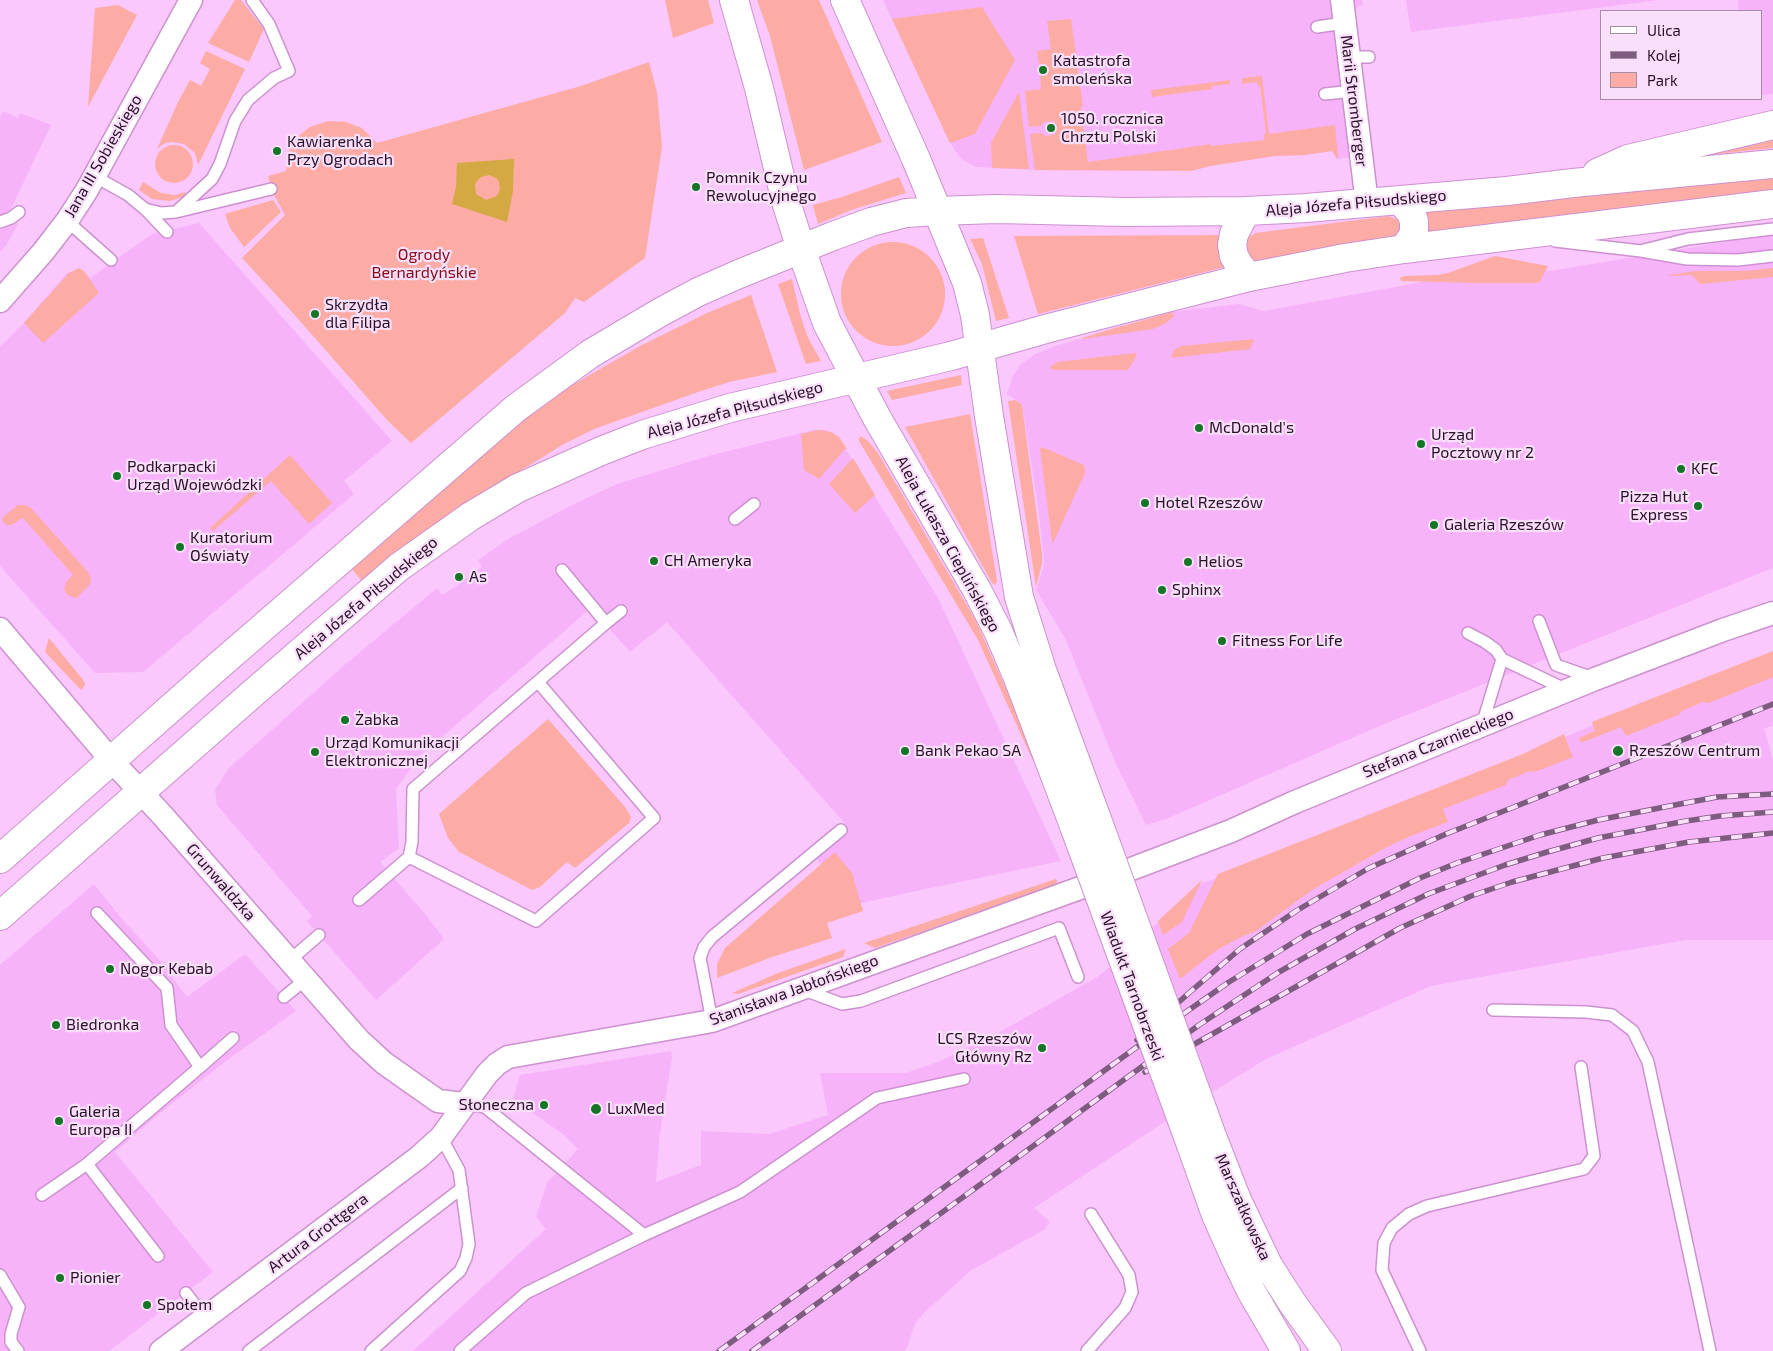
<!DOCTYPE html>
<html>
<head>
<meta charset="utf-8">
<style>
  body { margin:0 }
  #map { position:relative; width:1773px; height:1351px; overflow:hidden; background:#fac8fc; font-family:"Exo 2",sans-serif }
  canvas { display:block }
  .legend { position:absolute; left:1600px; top:10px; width:162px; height:90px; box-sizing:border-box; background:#f9dff9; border:1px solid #a58da6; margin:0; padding:6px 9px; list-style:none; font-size:15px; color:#281129 }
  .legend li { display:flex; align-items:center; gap:10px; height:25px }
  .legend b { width:25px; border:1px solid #a58da6 }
</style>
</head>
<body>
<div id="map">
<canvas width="1773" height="1351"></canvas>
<ul class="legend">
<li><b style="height:6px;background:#fff"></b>Ulica</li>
<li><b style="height:6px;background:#7e5c7f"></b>Kolej</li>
<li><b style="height:14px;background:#fcaca5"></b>Park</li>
</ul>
</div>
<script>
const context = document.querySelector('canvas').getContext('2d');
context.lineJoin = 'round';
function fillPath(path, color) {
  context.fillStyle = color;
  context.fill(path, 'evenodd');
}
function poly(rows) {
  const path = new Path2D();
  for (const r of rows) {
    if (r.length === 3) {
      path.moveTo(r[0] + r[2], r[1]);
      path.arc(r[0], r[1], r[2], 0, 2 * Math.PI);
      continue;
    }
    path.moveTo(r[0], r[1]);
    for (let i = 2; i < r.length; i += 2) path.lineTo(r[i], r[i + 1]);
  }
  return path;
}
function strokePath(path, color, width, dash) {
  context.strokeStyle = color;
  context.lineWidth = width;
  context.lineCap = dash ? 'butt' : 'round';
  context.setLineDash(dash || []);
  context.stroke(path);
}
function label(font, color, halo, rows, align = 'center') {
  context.font = font + ' "Exo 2",sans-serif';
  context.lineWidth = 4.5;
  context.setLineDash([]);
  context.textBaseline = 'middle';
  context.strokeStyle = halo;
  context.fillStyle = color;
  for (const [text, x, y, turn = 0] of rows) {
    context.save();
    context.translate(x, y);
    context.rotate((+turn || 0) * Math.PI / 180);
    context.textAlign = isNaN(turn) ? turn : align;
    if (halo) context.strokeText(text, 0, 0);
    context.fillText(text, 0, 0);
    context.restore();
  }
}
fillPath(poly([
  [883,0,1362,0,1363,5,1359,6,1354,12,1370,154,1337,159,1332,151,1305,155,1274,156,1210,166,1191,171,1035,170,976,167,961,159,950,143],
  [1406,0,1659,0,1411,32],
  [1738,0,1773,0,1773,94,1762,95,1762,11,1739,11],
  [3,111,18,118,20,113,51,125,8,215,18,224,7,244,0,252,0,117],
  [199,223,392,441,344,481,354,494,143,672,95,673,0,566,0,347,21,326,67,273,80,269,90,278,152,234],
  [1773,234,1773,568,1382,725,1166,819,1146,825,1116,764,1065,638,1036,590,1044,566,1044,557,1036,492,1022,405,1007,394,1013,376,1020,365,1035,354,1055,346,1172,312,1239,304,1264,311,1422,282,1556,270],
  [814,430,827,430,841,442,938,598,1061,861,916,891,852,905,814,855,847,826,667,622,630,652,591,608,420,756,396,789,399,848,380,862,426,915,444,939,376,1000,307,921,312,916,217,805,215,790,228,769,348,662,437,588,442,595,456,586,482,567,478,560,510,538,574,504,617,484,708,456],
  [1773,654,1773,725,1764,729,1773,759,1773,940,1685,940,1431,986,1266,1059,1178,1113,1034,1208,1050,1222,1044,1230,970,1271,924,1313,915,1324,907,1348,904,1351,413,1351,546,1229,536,1217,547,1183,578,1149,564,1135,513,1099,520,1075,671,1051,672,1058,660,1133,656,1182,701,1165,701,1131,769,1134,828,1115,820,1073,906,1073,940,1061,998,1033,1099,976,1200,884,1302,849,1393,812,1591,726],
  [94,884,122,919,158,958,187,997,245,954,296,1011,230,1058,165,1109,115,1152,213,1272,109,1351,0,1351,0,965]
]), '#f7b3fa');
fillPath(poly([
  [235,0,241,0,264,29,249,62,208,43],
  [665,0,708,0,714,23,673,38],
  [757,0,819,0,882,142,804,170,770,36],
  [118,5,137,15,88,107,95,8],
  [982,7,1015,60,975,134,950,143,892,19],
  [1071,19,1083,106,1081,107,1088,162,1211,144,1211,146,1264,140,1264,134,1266,133,1260,85,1258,86,1257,82,1242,84,1242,78,1262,76,1269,134,1335,125,1338,157,1337,159,1332,151,1305,155,1274,156,1210,166,1191,171,1035,170,1030,134,1041,133,1046,136,1056,134,1054,121,1043,122,1041,126,1029,127,1025,91,1041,89,1040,76,1048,75,1046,64,1039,64,1037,51,1051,49,1047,21],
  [206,51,245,69,198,165,195,153,184,144,172,142,165,143,157,149,178,102,190,80,201,86,210,69,200,63],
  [649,62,657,92,662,147,645,258,584,302,575,298,565,313,411,443,387,420,292,312,242,258,285,215,273,193,268,176,286,171,288,155,291,146,296,138,310,127,328,121,346,122,362,128,377,143,581,86],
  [1230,80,1230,84,1212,86,1212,89,1152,97,1151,90],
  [1019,92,1029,169,992,168,991,143],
  [1773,137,1773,148,1697,156],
  [174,164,19],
  [899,177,906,193,854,209,818,224,813,205,842,197],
  [1773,178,1773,192,1421,235,1418,212],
  [143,182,161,193,175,195,185,192,186,196,170,201,152,199,139,190],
  [273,200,281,212,244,247,230,228,225,214],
  [1389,216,1398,220,1401,226,1400,231,1395,237,1258,261,1251,259,1245,248,1249,237,1255,233],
  [1225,235,1229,266,1038,314,1014,236],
  [983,238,1009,318,996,321,982,264,970,239],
  [893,294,52],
  [1495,256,1548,266,1539,283,1472,283,1401,281,1400,278,1404,276,1438,275,1448,273],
  [79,268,84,271,99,293,43,343,24,323,69,273],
  [1773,268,1773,277,1700,284,1692,275,1669,276,1669,275,1696,271,1743,271],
  [792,279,800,314,808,338,821,361,806,364,778,284],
  [751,295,777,372,729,382,701,391,594,429,564,444,486,492,401,550,362,581,351,568,523,421,569,387,640,346,707,313],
  [1172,312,1174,316,1166,323,1153,329,1082,339,1082,338,1108,330],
  [1254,339,1250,349,1171,358,1173,351,1181,346],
  [1135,353,1137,355,1128,370,1055,370,1051,369,1050,367,1057,362],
  [961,375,962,385,892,400,887,391],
  [1015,400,1022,405,1042,554,1042,564,1036,587,1008,401],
  [970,414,997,581,995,585,992,583,905,427],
  [818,430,831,432,839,437,847,449,845,449,819,479,804,470,801,434],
  [861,436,868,441,878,453,976,621,1022,725,1035,761,1033,761,978,640,859,441,859,438],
  [1042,447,1084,465,1085,468,1085,473,1053,543,1052,542,1040,449],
  [290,455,332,503,309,524,271,481,213,531,210,528],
  [853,458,875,495,855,513,829,484],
  [18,505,25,505,31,508,88,572,91,579,90,584,77,598,69,596,64,590,66,582,73,575,23,518,11,525,6,525,3,522,2,518],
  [49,638,84,681,85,685,81,690,45,652],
  [1773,651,1773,677,1709,703,1703,702,1682,711,1678,715,1626,736,1621,727,1581,743,1579,738,1595,731,1592,722],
  [548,719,625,807,631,817,629,823,575,868,567,862,540,887,532,890,459,852,448,838,439,814],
  [1564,734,1573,757,1535,772,1530,771,1508,780,1506,785,1443,809,1448,822,1413,835,1387,847,1312,890,1256,931,1241,937,1217,950,1180,979,1168,949,1189,933,1218,874,1523,754],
  [835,852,852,873,863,911,827,923,832,938,772,957,717,978,717,964,725,948],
  [1056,879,1058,884,875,948,864,943],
  [1202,880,1182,922,1163,935,1158,921],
  [846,949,843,957,738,994,732,993,778,973]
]), '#fcaca5');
fillPath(poly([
  [514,159,513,191,507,222,452,204,456,187,457,163],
  [489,175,496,178,499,181,500,189,497,196,486,200,476,194,475,186,476,182,481,177]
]), '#d4a944');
const lane = poly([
  [1317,27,1344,23],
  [1359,57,1369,57],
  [1325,94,1353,91],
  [94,176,128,195,145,209,167,232],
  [145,209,161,213,176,212,271,189],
  [176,212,212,179,220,164,235,121,248,100,274,78,289,71,269,24,252,0],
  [67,221,111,260],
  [0,222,11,218,19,212],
  [1555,241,1641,251,1687,259,1738,260,1773,256],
  [1644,250,1688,239,1773,229],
  [735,519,754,504],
  [1539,621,1556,665,1593,678],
  [606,623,621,611],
  [1468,633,1485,642,1496,650,1502,659,1567,690],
  [1482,725,1502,659],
  [409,857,536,921,654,818,538,682],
  [359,900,409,857,412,842,413,789,606,623,562,570],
  [97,913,167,988,171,1025,200,1067,87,1164,158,1256],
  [290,960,319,935],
  [804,990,842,1004,861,1001,1059,928,1078,977],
  [284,997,306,979],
  [1493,1010,1586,1012,1612,1015,1633,1031,1648,1062,1710,1351],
  [712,1021,700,958,704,947,712,937,841,830],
  [200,1067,233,1038],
  [464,1104,485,1107,644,1235],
  [42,1195,87,1164],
  [0,1275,19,1307,11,1334,11,1342,18,1351],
  [186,1293,205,1318],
  [249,1351,462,1188],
  [371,1351,460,1271,466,1258,469,1244,459,1170,441,1137],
  [460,1351,526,1293,644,1235,740,1192,877,1098,964,1079],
  [1087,1351,1125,1308,1132,1292,1129,1275,1091,1214],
  [1420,1351,1382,1270,1384,1243,1392,1228,1409,1214,1427,1206,1584,1169,1594,1156,1581,1067]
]);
const street = poly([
  [1342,0,1367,203],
  [0,301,43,252,67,221,87,190,191,0],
  [0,629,111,760,163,816,359,1040,384,1063,438,1101,464,1104],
  [161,1351,419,1157,441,1137,487,1074,497,1064,508,1057,712,1021,1105,879,1231,831,1295,802,1595,679,1723,630,1773,613]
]);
const secondary = poly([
  [734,0,759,88,786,202,801,249,827,323,877,418,977,590,998,631,1018,678,1074,826],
  [845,0,916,159,967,283,975,315,989,416,1019,597,1042,670,1097,819],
  [1597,173,1628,159,1773,125],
  [1400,200,1411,213,1414,221,1414,234,1404,249],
  [1246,211,1234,234,1232,245,1234,256,1239,265,1249,277],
  [0,859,216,668,516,408,590,354,659,313,698,292,739,274,833,236,871,222,906,213,937,211,997,209,1126,212,1246,211,1306,208,1507,191,1573,183,1773,164],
  [0,916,252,694,399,567,471,516,518,488,601,451,642,435,730,408,951,356,1049,328,1249,277,1345,258,1404,249,1773,204],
  [1212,1136,1237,1200,1268,1265,1293,1304,1327,1351],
  [1191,1145,1216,1215,1237,1262,1251,1291,1286,1351]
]);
strokePath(lane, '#cc91cf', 14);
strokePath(street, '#cc91cf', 25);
strokePath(secondary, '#cc91cf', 30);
strokePath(lane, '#fff', 11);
strokePath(street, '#fff', 22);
strokePath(secondary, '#fff', 28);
const rail = poly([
  [1137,1040,1190,992,1240,949,1296,911,1369,868,1446,834,1773,704],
  [1145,1072,1400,928,1471,896,1512,882,1603,858,1689,842,1773,833],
  [719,1351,1156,1033,1229,982,1307,934,1420,878,1457,863,1540,835,1598,820,1680,804,1717,797,1773,794],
  [752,1351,1199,1025,1279,972,1355,929,1428,894,1505,865,1547,852,1598,838,1686,821,1720,816,1773,812]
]);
strokePath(rail, '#7e5c7f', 5.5);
strokePath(rail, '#f9dff9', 4, [11]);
const secondaryBridge = poly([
  [1097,819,1212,1136],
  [1074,826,1191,1145]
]);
strokePath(secondaryBridge, '#cc91cf', 30, []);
strokePath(secondaryBridge, '#fff', 28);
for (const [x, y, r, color] of [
  [1043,70,5,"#157526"],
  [1051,128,5,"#157526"],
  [277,151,5,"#157526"],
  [696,187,5,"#157526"],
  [315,314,5,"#157526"],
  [1199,428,5,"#157526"],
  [1421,444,5,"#157526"],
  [1681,469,5,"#157526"],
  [117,476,5,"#157526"],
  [1145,503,5,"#157526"],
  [1698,506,5,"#157526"],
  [1434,525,5,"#157526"],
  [180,547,5,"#157526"],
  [654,561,5,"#157526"],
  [1188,562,5,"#157526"],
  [459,577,5,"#157526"],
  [1162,590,5,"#157526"],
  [1222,641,5,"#157526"],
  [345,720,5,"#157526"],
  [905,751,5,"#157526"],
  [1618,751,6,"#157526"],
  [315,752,5,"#157526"],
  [110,969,5,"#157526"],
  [56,1025,5,"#157526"],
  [1042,1048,5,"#157526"],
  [544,1105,5,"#157526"],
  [596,1109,6,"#157526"],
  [59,1121,5,"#157526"],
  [60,1278,5,"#157526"],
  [147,1305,5,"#157526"]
]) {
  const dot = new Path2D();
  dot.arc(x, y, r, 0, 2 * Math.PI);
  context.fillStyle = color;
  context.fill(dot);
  strokePath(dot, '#f9dff9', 2);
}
label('16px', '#281129', '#f9dff9', [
  ["Katastrofa",1053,61],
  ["smoleńska",1053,79],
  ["1050. rocznica",1061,119],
  ["Chrztu Polski",1061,137],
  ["Kawiarenka",287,142],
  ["Przy Ogrodach",287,160],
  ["Pomnik Czynu",706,178],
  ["Rewolucyjnego",706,196],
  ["Skrzydła",325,305],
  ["dla Filipa",325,323],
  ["McDonald's",1209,428],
  ["Urząd",1431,435],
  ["Pocztowy nr 2",1431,453],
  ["Podkarpacki",127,467],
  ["Urząd Wojewódzki",127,485],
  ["KFC",1691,469],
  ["Pizza Hut",1688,497,"right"],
  ["Express",1688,515,"right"],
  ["Hotel Rzeszów",1155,503],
  ["Galeria Rzeszów",1444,525],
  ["Kuratorium",190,538],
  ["Oświaty",190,556],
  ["CH Ameryka",664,561],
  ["Helios",1198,562],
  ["As",469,577],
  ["Sphinx",1172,590],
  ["Fitness For Life",1232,641],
  ["Żabka",355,720],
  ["Urząd Komunikacji",325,743],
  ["Elektronicznej",325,761],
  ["Bank Pekao SA",915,751],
  ["Rzeszów Centrum",1629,751],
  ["Nogor Kebab",120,969],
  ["Biedronka",66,1025],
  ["LCS Rzeszów",1032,1039,"right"],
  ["Główny Rz",1032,1057,"right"],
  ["Słoneczna",534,1105,"right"],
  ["LuxMed",607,1109],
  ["Galeria",69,1112],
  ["Europa II",69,1130],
  ["Pionier",70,1278],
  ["Społem",157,1305]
], 'left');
label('16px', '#281129', '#f9dff9', [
  ["Marii Stromberger",1354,101,83],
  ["Jana III Sobieskiego",103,156,-60],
  ["Aleja Józefa Piłsudskiego",1356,203,-5],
  ["Aleja Józefa Piłsudskiego",735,410,-15],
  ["Aleja Łukasza Cieplińskiego",948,544,61],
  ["Aleja Józefa Piłsudskiego",366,598,-40],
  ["Stefana Czarnieckiego",1438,743,-22],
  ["Grunwaldzka",221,882,49],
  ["Wiadukt Tarnobrzeski",1132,986,70],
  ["Stanisława Jabłońskiego",794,990,-20],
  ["Marszałkowska",1243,1207,66],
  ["Artura Grottgera",318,1233,-37]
]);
label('16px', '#830b15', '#f9dff9', [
  ["Ogrody",424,255],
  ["Bernardyńskie",424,273]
]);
</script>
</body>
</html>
